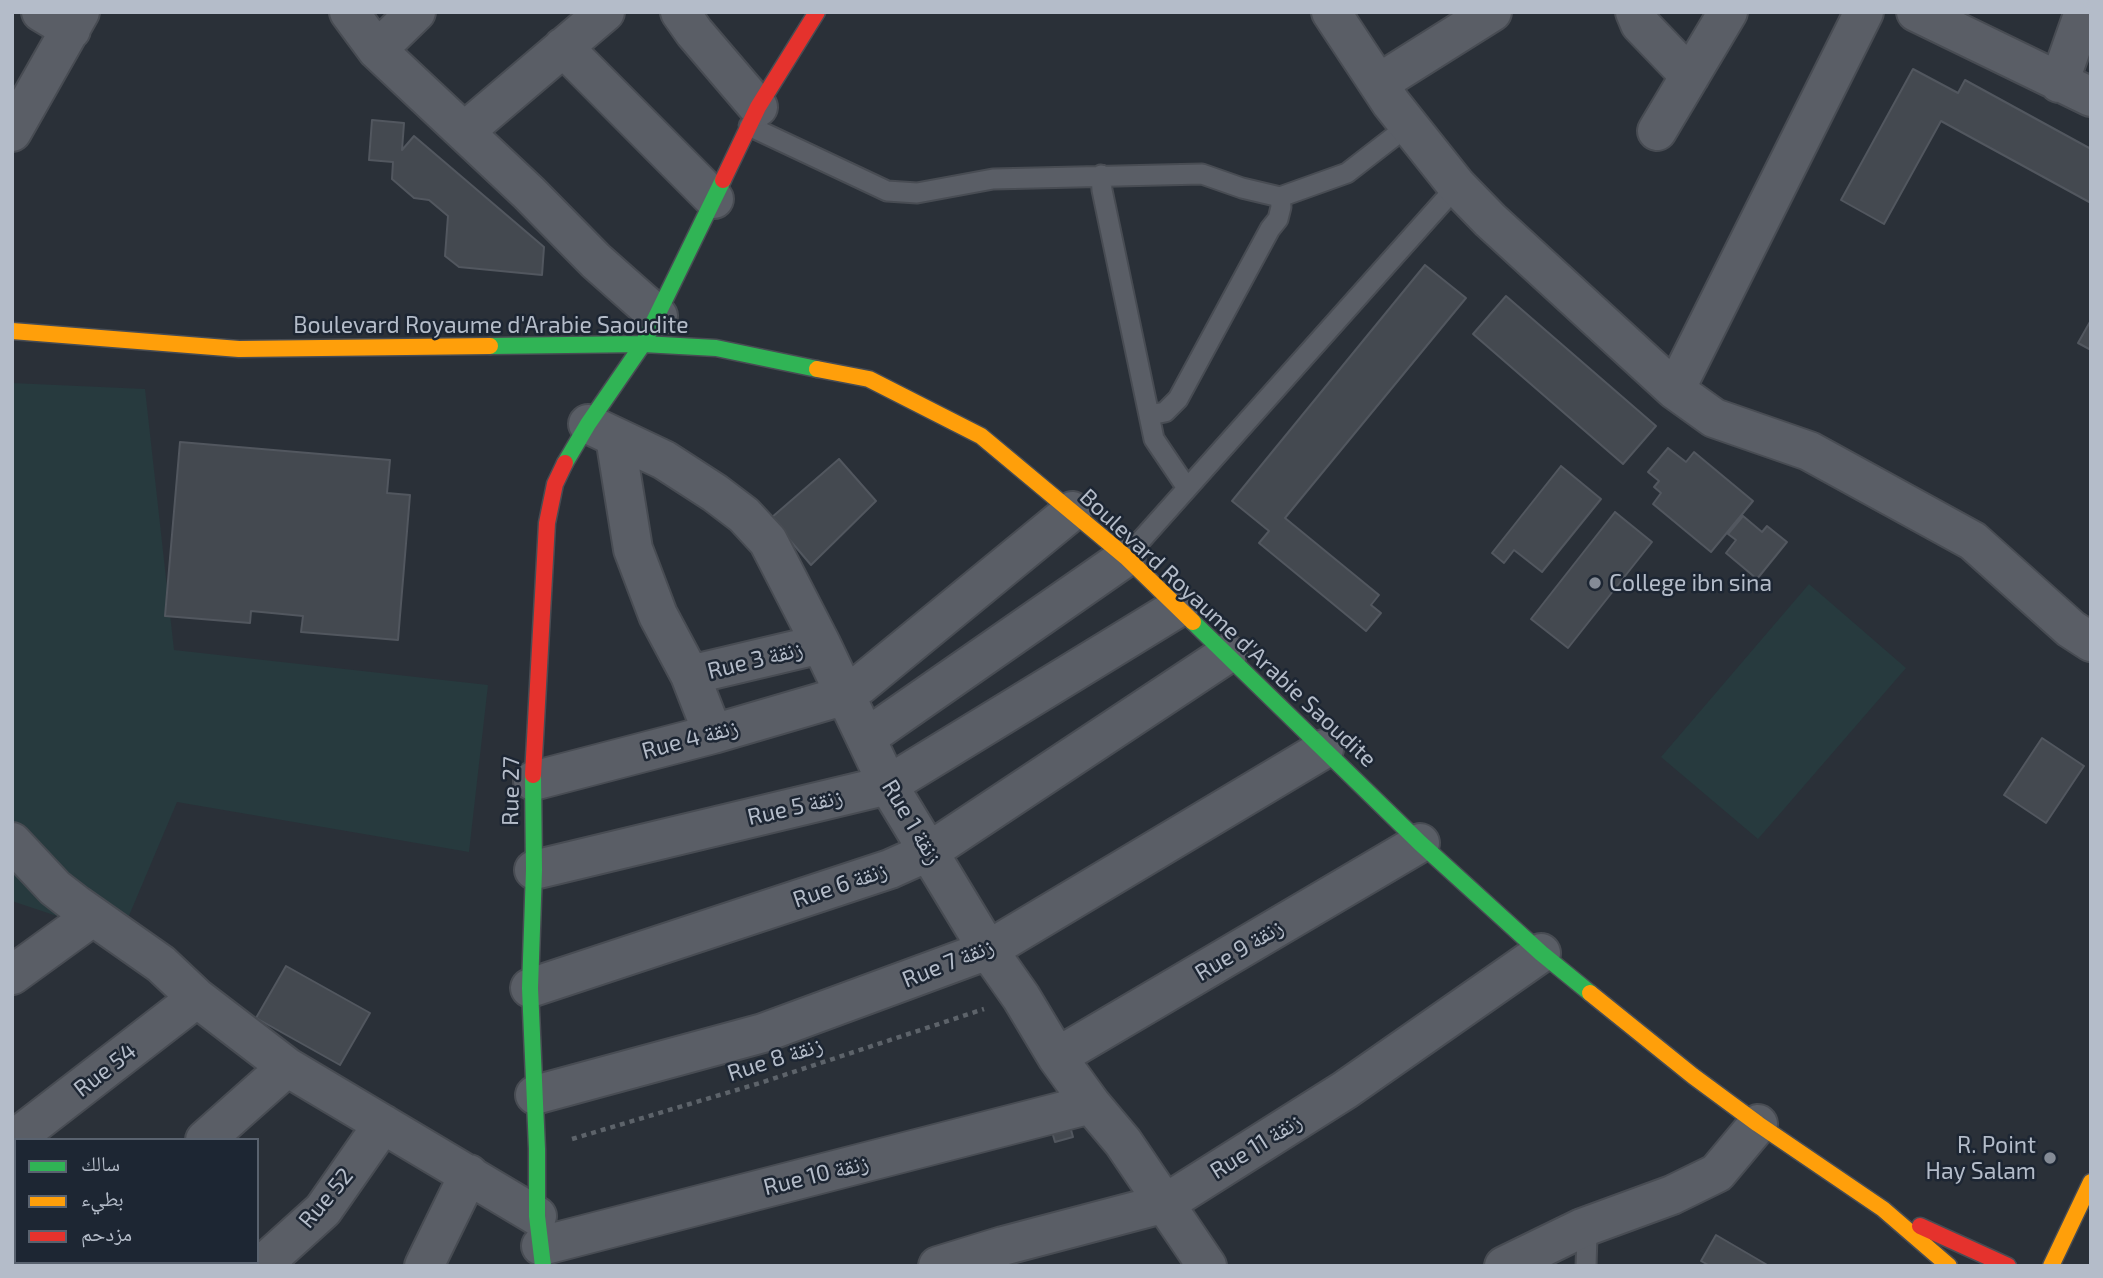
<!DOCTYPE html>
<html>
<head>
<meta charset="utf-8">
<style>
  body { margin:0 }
  #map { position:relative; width:2103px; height:1278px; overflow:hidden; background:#2a3038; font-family:"Exo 2","Noto Naskh Arabic",sans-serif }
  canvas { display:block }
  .frame { position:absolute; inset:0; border:14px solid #b4bcc9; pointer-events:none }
  .legend { position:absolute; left:14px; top:1138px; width:245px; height:126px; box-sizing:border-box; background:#1d2633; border:2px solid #59626f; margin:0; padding:9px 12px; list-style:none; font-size:21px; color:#b4bcc9 }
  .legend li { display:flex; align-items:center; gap:14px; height:35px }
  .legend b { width:35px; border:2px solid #59626f }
</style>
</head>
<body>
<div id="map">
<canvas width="2103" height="1278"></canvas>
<div class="frame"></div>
<ul class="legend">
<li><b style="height:9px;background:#30b455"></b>سالك</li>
<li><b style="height:9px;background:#ff9f0a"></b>بطيء</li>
<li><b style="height:9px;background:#e5322d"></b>مزدحم</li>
</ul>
</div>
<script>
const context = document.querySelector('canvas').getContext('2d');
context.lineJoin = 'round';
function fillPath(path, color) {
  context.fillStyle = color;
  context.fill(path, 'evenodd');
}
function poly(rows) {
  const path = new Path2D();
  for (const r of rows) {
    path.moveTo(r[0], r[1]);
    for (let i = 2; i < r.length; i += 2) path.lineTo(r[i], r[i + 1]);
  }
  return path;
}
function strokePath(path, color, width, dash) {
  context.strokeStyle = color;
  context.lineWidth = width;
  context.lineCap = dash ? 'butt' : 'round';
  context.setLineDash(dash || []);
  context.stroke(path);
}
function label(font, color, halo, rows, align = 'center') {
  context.font = font + ' "Exo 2","Noto Naskh Arabic",sans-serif';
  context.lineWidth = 5;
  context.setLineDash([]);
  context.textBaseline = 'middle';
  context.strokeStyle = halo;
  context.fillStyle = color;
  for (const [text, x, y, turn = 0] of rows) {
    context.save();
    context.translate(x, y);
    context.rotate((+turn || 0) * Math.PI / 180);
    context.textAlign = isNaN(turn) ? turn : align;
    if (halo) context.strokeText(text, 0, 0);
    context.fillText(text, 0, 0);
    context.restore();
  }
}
fillPath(poly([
  [12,383,145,389,174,650,488,685,469,852,177,802,120,937,12,901],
  [1809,584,1906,668,1758,839,1661,757]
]), '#273a3e');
const building = poly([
  [1913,69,1958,93,1965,80,2091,149,2091,203,1941,121,1884,224,1841,200,1913,69],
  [372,120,404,123,402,150,414,136,544,247,542,275,459,267,445,256,448,216,429,200,414,198,392,179,393,162,369,160,372,120],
  [1425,265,1466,298,1285,518,1379,595,1371,605,1381,613,1366,631,1259,543,1269,531,1232,501,1425,265],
  [1506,296,1656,426,1623,464,1473,334,1506,296],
  [2091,320,2091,350,2078,343,2091,320],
  [180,442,390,460,387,493,410,495,398,640,301,632,303,616,251,611,250,623,165,616,180,442],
  [1668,448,1686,462,1694,452,1753,501,1711,552,1653,504,1661,493,1654,487,1659,481,1648,472,1668,448],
  [839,459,876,501,811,565,771,518,839,459],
  [1561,466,1601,499,1542,572,1514,550,1504,563,1492,553,1561,466],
  [1615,512,1652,542,1568,648,1531,619,1615,512],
  [1743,516,1762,532,1767,526,1787,542,1757,579,1726,553,1736,540,1728,534,1743,516],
  [2042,738,2084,766,2046,823,2004,795,2042,738],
  [286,966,370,1013,340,1065,256,1018,286,966],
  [1068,1119,1073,1137,1055,1142,1050,1125,1068,1119],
  [1716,1235,1769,1266,1710,1266,1701,1261,1716,1235]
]);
fillPath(building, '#444950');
strokePath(building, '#52575f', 2);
const lane = poly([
  [749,126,887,191,917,193,993,179,1202,174,1242,188,1280,197,1347,173,1409,125],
  [1101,175,1102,190,1154,439,1187,488],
  [1149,415,1165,412,1178,399,1270,229,1278,219,1281,207,1280,197],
  [1126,557,1457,186],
  [1582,1228,1587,1236,1586,1266]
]);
const street = poly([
  [41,12,71,30],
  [349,12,377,50,529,193,596,261,658,316],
  [680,12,694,32,758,107],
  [1331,12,1391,103,1457,186,1490,220,1675,390,1714,418,1809,451,1973,541,2071,629,2091,642],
  [1635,12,1640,24,1690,76],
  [1916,12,2091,97],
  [563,47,714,199],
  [377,50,416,12],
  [1379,83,1492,12],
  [2059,83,2084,12],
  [1657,131,1728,12],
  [12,132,80,12],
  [464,132,605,12],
  [1675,390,1864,12],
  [588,424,664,460,715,493,744,515,768,541,821,644,888,785,988,950,1021,997,1057,1057,1091,1104,1123,1142,1207,1266],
  [615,437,633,549,658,615,690,675,713,734],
  [690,675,821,644],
  [860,685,1072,511],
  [866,738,1126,557],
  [533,781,713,734,846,695],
  [12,842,55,888,77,905,161,964,197,998,287,1067,537,1216],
  [534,870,888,785,1179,607],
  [12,975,92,917],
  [530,988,890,869,930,851,1227,654],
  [1057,1057,1420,843],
  [535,1095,763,1033,988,950,1324,749],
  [205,1140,287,1067],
  [12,1141,197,998],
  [541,1246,1091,1104],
  [40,1266,46,1262],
  [261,1266,323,1210,383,1124],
  [424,1266,469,1174],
  [938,1266,1003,1246,1166,1203,1345,1090,1541,953],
  [1504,1266,1582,1228,1672,1195,1717,1173,1758,1124]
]);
const fast = poly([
  [490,346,643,344,716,348,817,369],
  [565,463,588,424,643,344,723,180],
  [1193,622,1420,843,1541,953,1590,993],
  [533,775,534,870,530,988,537,1149,537,1216,543,1266]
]);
const slow = poly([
  [12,331,239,349,490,346],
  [817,369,869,379,981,436,1126,557,1193,622],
  [1590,993,1693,1076,1758,1124,1883,1209,1949,1266],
  [2051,1266,2091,1182]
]);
const jam = poly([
  [723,180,758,107,817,12],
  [533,775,547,523,555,484,565,463],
  [1920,1226,2008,1266]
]);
strokePath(lane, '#484c53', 23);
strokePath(street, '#484c53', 42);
strokePath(fast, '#484c53', 19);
strokePath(slow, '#484c53', 19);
strokePath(jam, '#484c53', 19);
strokePath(poly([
  [572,1139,760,1083,984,1009]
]), '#5d636a', 4.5, [5, 5]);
strokePath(lane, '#5a5e66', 19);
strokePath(street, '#5a5e66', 38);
strokePath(fast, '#30b455', 16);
strokePath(slow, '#ff9f0a', 16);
strokePath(jam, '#e5322d', 16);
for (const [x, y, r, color] of [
  [1595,583,7,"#848b96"],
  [2050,1158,7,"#848b96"]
]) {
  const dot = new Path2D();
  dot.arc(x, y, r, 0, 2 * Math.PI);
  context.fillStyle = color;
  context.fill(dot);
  strokePath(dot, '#1d2633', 2.5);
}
label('23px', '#b4bcc9', '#1d2633', [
  ["Boulevard Royaume d'Arabie Saoudite",491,325],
  ["Boulevard Royaume d'Arabie Saoudite",1228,628,43],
  ["Rue 3 زنقة",755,660,-14],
  ["Rue 4 زنقة",690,739,-15],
  ["Rue 27",511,791,-89],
  ["Rue 5 زنقة",795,807,-13],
  ["Rue 1 زنقة",912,822,59],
  ["Rue 6 زنقة",840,885,-19],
  ["Rue 9 زنقة",1239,950,-31],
  ["Rue 7 زنقة",948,963,-22],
  ["Rue 8 زنقة",775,1059,-18],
  ["Rue 54",105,1070,-38],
  ["Rue 11 زنقة",1256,1146,-32],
  ["Rue 10 زنقة",816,1175,-14],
  ["Rue 52",326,1198,-50]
]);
label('23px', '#b4bcc9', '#1d2633', [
  ["College ibn sina",1609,583],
  ["R. Point",2036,1145,"right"],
  ["Hay Salam",2036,1171,"right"]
], 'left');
</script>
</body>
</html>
